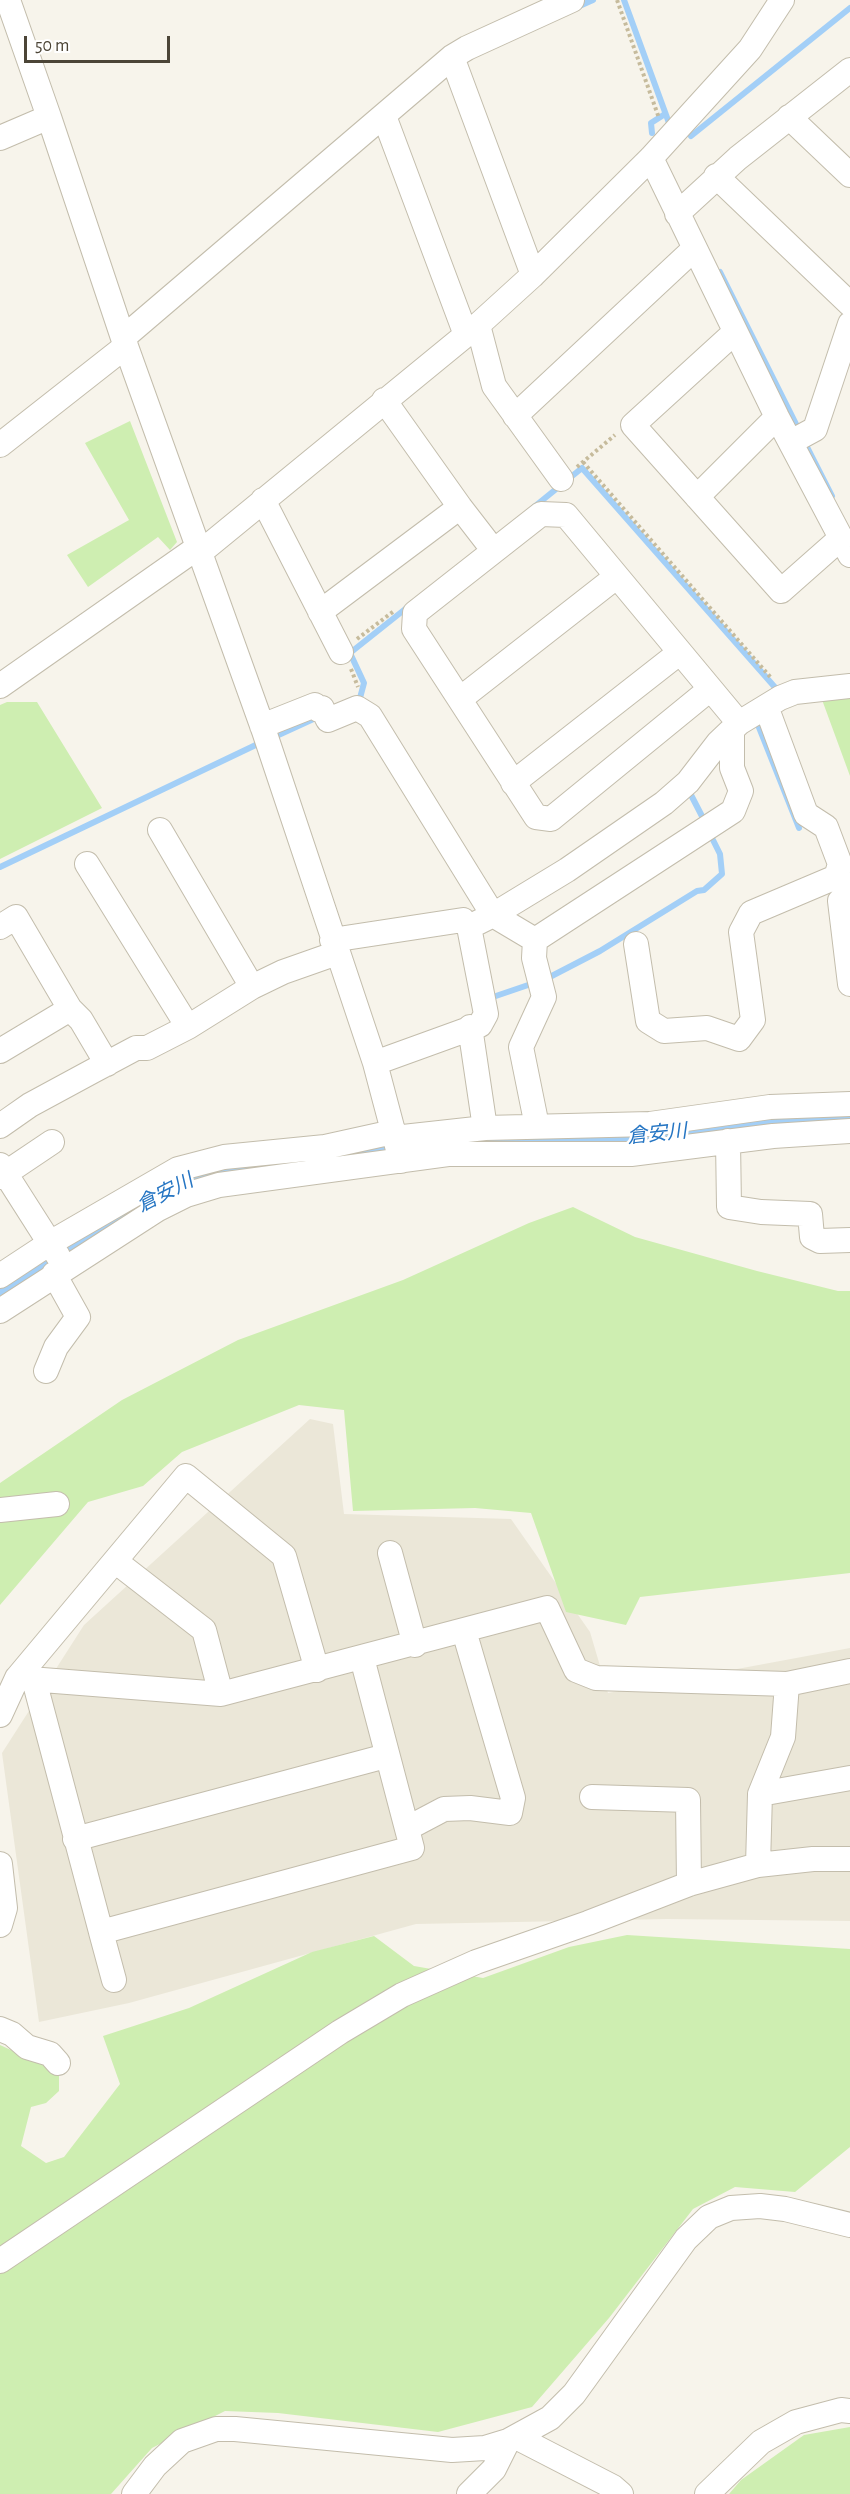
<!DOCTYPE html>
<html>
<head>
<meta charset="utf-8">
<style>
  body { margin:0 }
  #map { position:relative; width:850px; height:2494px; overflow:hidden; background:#f7f4eb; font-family:"Alegreya Sans",sans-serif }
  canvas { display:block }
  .scale { position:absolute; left:24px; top:36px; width:146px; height:27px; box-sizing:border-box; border:3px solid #4c4537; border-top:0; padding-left:8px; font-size:18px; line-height:21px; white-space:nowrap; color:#4c4537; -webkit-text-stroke:4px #fff; paint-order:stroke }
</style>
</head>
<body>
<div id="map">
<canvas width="850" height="2494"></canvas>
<div class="scale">50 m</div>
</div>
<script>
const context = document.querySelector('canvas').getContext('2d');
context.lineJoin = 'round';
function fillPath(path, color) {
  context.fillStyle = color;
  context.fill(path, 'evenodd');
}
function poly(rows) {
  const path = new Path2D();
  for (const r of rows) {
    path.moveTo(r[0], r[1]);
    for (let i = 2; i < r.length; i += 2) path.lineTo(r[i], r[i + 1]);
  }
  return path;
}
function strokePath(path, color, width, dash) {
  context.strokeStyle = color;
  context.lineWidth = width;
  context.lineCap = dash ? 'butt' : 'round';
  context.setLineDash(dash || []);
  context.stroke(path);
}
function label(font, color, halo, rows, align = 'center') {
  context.font = font + ' "Alegreya Sans","Noto Sans JP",sans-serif';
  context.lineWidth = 5;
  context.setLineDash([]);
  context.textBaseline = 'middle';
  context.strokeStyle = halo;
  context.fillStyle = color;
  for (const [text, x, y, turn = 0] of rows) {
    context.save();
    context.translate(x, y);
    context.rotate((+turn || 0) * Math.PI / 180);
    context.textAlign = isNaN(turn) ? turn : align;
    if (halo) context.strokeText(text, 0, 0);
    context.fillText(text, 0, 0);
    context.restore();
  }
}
fillPath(poly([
  [310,1419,333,1424,344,1514,511,1519,590,1632,608,1693,850,1648,850,1921,667,1919,416,1924,129,2003,39,2022,2,1753,84,1625]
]), '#ebe7d8');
fillPath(poly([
  [130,421,177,542,170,550,158,537,88,587,67,555,129,520,85,443],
  [850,695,850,776,821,697],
  [7,702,37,702,102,808,0,859,0,705],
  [573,1207,635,1237,757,1271,838,1291,850,1291,850,1573,640,1597,626,1625,566,1612,531,1513,475,1508,353,1511,344,1410,299,1405,182,1452,143,1486,88,1502,0,1605,0,1483,122,1400,238,1340,403,1280,529,1223],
  [627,1935,850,1949,850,2147,795,2192,735,2187,693,2209,609,2318,532,2407,438,2432,278,2413,225,2411,152,2448,111,2494,0,2494,0,2045,48,2067,59,2076,59,2091,46,2103,31,2107,21,2146,46,2163,64,2157,120,2084,103,2036,189,2008,312,1952,374,1936,414,1966,483,1978,569,1947],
  [850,2427,850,2494,729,2494,741,2480,804,2435]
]), '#ceeeb1');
strokePath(poly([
  [624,0,669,123],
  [575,8,593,0],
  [652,133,651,123,665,114],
  [691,136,850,8],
  [720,272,800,432],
  [804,441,832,496],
  [534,507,582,468,780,693],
  [354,701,360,698,364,683,350,653,409,606],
  [756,720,799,828],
  [272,738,320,716],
  [693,789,690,793,705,822],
  [0,867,262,742],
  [544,980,600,951,697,891,704,890,722,874,720,854,709,832],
  [489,995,490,998,534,983]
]), '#a3cff7', 6);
strokePath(poly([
  [464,1141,643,1138,771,1120,850,1116],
  [0,1295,71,1246,150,1199,200,1175,239,1167,310,1161,390,1148]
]), '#a3cff7', 34);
const minor = poly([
  [452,57,533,275],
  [384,116,466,335],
  [49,117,123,338,264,731,375,1063,401,1161],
  [789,117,850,175],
  [0,138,49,117,8,0],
  [651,158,777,417,850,555],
  [716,176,850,304],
  [677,214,738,158,850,70],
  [478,325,494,386,561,479],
  [735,332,633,425,781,591,841,538],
  [123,338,452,57,467,48,572,0],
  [384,400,460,507,494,551],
  [515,416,694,249],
  [791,442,815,429,850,324],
  [0,445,126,346],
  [697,497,777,417],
  [263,500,341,652],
  [320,612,460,507],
  [0,686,194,550,207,547,478,325,533,275,651,158,750,49,782,0],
  [709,690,551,819,536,817,414,629,415,613,541,514,566,515,739,723],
  [460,699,616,577],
  [770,717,806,814,826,827,840,864,836,877,850,888],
  [262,726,315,705,319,710,322,708,328,720,357,708,370,716,493,915,535,940,733,811,741,791,732,768,732,732],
  [513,783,679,653],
  [160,830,252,987],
  [87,864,188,1027],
  [850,892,840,901,850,984],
  [0,927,16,917,70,1009,81,1020,107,1064],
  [332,940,463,920,469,927,493,915,567,870,664,803,688,782,718,743,739,723,780,698,795,692,850,686],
  [535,940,534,958,544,997,521,1047,537,1126],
  [636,944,648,1021,664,1031,707,1028,739,1039,753,1020,741,932,751,913,836,877],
  [470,1027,485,1128],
  [0,1051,70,1009],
  [375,1063,480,1025,486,1014,469,927],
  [0,1126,30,1105,91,1072,136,1048,147,1048,188,1027,252,987,283,972,337,953],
  [394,1138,485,1128,650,1124,770,1107,850,1104],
  [728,1141,729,1207,761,1212,810,1214,812,1237,820,1241,850,1240],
  [0,1165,58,1256],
  [0,1177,52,1142],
  [0,1276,50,1243,178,1169,224,1157,325,1147,393,1132],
  [0,1311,158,1209,186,1195,219,1185,448,1154,631,1154,773,1136,850,1131],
  [46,1371,56,1347,78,1317,54,1274],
  [0,1510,57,1504],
  [390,1553,415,1645],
  [115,1561,204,1630,221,1694],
  [17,1678,221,1694,547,1608,576,1670,596,1678,787,1684,850,1671],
  [34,1680,101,1932,412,1848,362,1658],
  [0,1715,17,1678,186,1476,284,1556,317,1670],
  [760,1794,850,1778],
  [592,1797,688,1800,689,1884],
  [408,1828,444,1809,470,1808,510,1813,513,1798,464,1631],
  [75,1839,386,1756],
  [0,1864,5,1908,0,1925],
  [758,1865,760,1794,783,1737,787,1684],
  [101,1932,114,1980],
  [0,2029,12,2034,27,2047,50,2054,58,2063],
  [0,2261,340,2032,402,1995,476,1962,588,1923,689,1884,758,1865,813,1859,850,1859],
  [516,2437,613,2487,621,2494],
  [134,2494,155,2466,182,2441,216,2429,235,2429,452,2450,485,2448,508,2441,550,2418,574,2394,686,2239,709,2217,731,2208,760,2206,785,2209,850,2225],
  [469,2494,494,2469,508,2441],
  [707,2494,761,2442,796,2422,841,2410,850,2411]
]);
strokePath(minor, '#c3bdac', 26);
strokePath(poly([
  [617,0,659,118],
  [583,462,772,679],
  [577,467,615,435],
  [357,639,394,611],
  [351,669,358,687]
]), '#c6bb9c', 4, [3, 3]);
strokePath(minor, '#fff', 24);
label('italic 20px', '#2575c3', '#fff', [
  ["倉安川",657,1134,-6],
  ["倉安川",165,1193,-27]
]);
</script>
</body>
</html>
